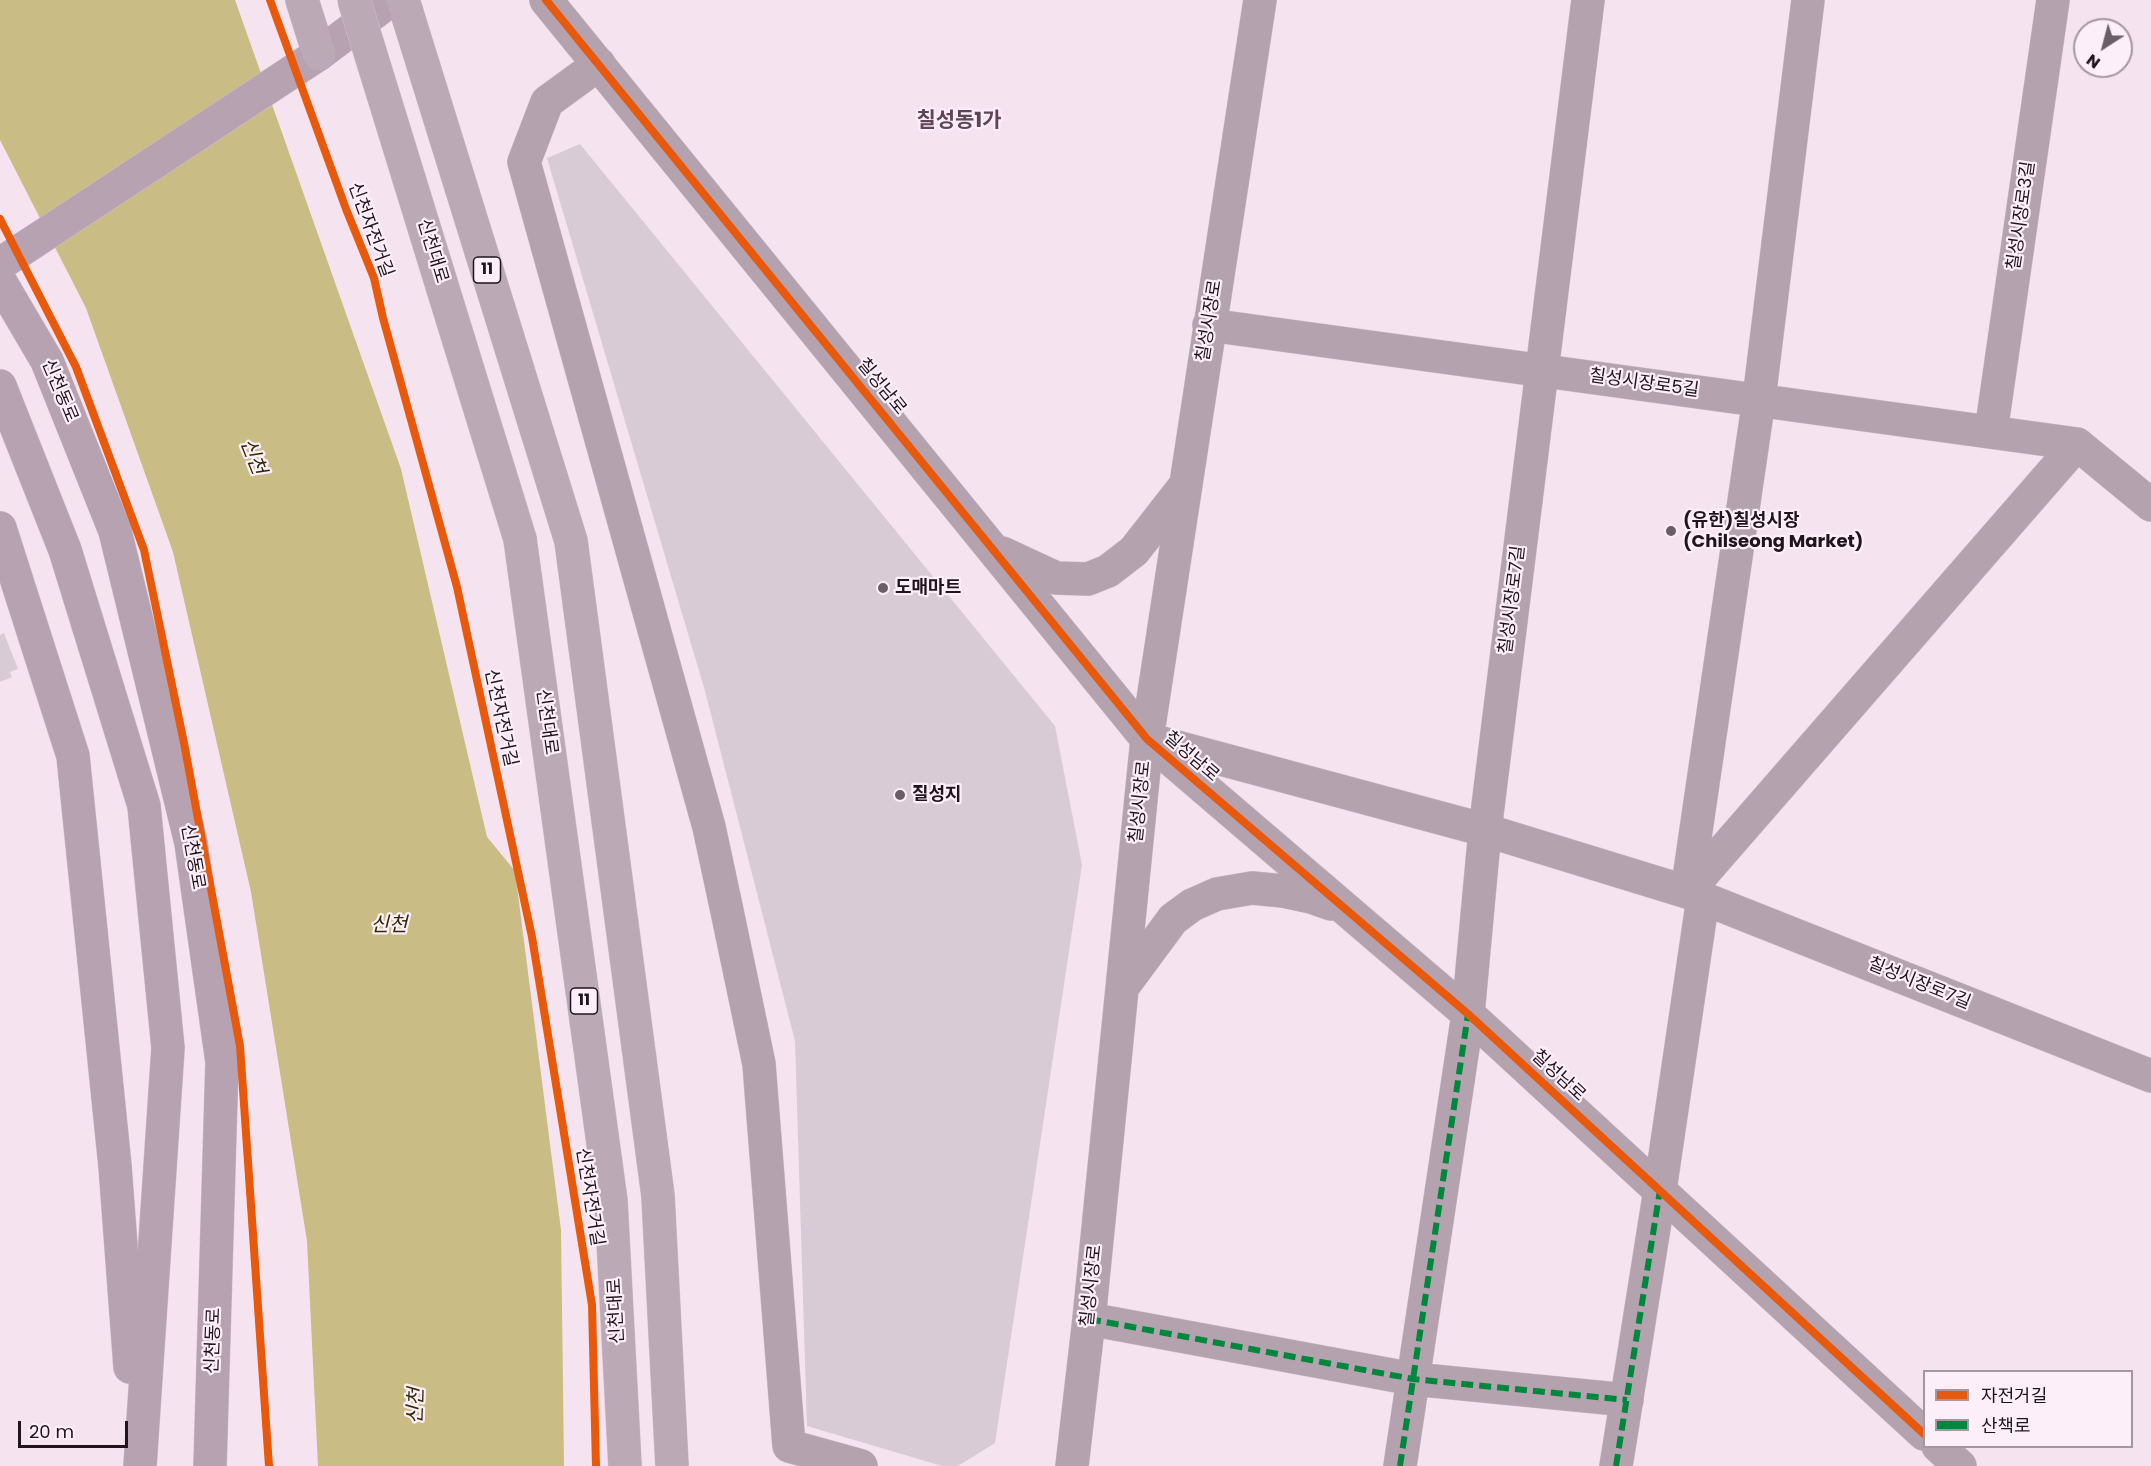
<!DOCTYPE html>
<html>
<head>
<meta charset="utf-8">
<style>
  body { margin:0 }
  #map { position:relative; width:2151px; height:1466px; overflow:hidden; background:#f5e3f0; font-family:Poppins,"Noto Sans KR",sans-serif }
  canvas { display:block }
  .legend { position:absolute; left:1923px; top:1370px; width:210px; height:78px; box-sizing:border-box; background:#fdeff9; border:2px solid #a597a1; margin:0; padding:8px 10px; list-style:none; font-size:18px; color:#20141d }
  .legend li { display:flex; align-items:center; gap:12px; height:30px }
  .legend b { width:30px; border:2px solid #a597a1 }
  .north { position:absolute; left:2073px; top:18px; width:60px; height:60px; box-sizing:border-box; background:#fdeff9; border:2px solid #a597a1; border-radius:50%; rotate:216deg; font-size:16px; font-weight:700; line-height:24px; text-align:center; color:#20141d }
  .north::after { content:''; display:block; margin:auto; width:21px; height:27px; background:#6b5c67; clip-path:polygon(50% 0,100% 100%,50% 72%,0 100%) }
  .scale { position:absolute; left:18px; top:1421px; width:110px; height:27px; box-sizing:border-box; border:3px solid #20141d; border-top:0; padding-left:8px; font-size:18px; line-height:21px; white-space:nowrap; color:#20141d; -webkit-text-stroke:4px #fdeff9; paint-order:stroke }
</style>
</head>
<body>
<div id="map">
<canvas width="2151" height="1466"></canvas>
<ul class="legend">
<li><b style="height:8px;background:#e8590c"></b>자전거길</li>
<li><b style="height:8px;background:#00873e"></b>산책로</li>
</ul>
<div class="north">N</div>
<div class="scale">20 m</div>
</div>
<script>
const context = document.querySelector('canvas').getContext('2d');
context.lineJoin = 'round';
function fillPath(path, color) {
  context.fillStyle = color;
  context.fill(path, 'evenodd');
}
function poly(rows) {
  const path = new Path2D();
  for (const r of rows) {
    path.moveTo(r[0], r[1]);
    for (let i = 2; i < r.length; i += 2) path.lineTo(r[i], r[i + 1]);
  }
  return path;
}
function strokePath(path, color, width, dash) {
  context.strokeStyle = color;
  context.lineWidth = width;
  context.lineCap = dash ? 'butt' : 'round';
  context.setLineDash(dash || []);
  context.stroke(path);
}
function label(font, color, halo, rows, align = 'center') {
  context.font = font + ' Poppins,"Noto Sans KR",sans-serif';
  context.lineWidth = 4.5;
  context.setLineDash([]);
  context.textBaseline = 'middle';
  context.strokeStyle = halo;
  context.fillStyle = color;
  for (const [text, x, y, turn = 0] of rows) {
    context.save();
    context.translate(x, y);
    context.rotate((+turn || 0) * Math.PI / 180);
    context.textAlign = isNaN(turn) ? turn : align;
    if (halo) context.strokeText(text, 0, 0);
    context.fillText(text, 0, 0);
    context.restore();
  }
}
fillPath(poly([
  [0,0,235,0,401,469,487,837,515,871,561,1230,564,1466,318,1466,307,1241,251,892,173,552,86,308,0,140]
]), '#c9bc84');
fillPath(poly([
  [580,144,1055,726,1082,865,995,1443,958,1466,942,1466,807,1426,795,1041,705,691,547,158],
  [4,633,18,669,10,672,12,677,0,682,0,635]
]), '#d9cbd5');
const minor = poly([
  [546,0,1147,739,1468,1014,1924,1434],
  [599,64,547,102,524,162,709,827,727,911,759,1064,789,1446,861,1466],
  [1209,325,2077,444,2151,505],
  [1991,432,2053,0],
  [1002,553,1056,578,1088,579,1108,571,1134,551,1184,487],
  [1154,741,1485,830,1687,892,2151,1076],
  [1687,892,1759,399,1808,0],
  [1687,892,2077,444],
  [1122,988,1173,919,1192,905,1217,894,1252,888,1283,891,1311,897,1331,904],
  [1089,1319,1413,1379,1627,1400],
  [1938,1446,1960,1466],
  [1072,1466,1089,1319,1147,739,1260,0],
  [1400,1466,1468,1014,1485,830,1588,0],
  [1616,1466,1660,1190,1703,898]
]);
const major = poly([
  [0,264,319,54,391,0],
  [0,281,47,361,115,531,191,843,222,1062,210,1466],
  [0,386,65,550,144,806,168,1048,140,1466],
  [0,528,73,756,115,1166,130,1367]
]);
const highway = poly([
  [302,0,319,54],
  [403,0,571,541,658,1196,672,1466],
  [520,539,611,1201,625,1466]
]);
strokePath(minor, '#cdbfc9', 34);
strokePath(major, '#cdbfc9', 34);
strokePath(highway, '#cdbfc9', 34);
strokePath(minor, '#b4a2af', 33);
strokePath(major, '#b7a2b2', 33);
strokePath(highway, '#bba9b6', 33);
const highwayBridge = poly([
  [354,0,520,539]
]);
strokePath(highwayBridge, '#cdbfc9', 34, []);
strokePath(highwayBridge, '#bba9b6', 33);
strokePath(poly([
  [1089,1319,1413,1379,1627,1400],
  [1400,1466,1468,1014],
  [1616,1466,1660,1190]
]), '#00873e', 6, [12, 6]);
strokePath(poly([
  [270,0,346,209,374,278,383,318,457,587,532,937,592,1305,596,1466],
  [546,0,1147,739,1468,1014,1924,1434],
  [0,219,76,367,144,550,184,743,240,1046,269,1466]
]), '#e8590c', 8);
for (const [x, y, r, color] of [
  [1671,531,6,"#6b5c67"],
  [883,588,6,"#6b5c67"],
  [900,795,6,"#6b5c67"]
]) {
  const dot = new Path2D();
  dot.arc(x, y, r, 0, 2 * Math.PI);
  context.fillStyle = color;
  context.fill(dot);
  strokePath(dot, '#fdeff9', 2);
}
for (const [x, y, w] of [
  [487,270,27],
  [584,1001,27]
]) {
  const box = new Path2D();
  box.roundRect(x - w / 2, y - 13, w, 26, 4.5);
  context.fillStyle = '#fdeff9';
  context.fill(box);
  strokePath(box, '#20141d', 1.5);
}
label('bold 16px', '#20141d', null, [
  ["11",487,270],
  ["11",584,1001]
]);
label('18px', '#20141d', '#fdeff9', [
  ["칠성시장로3길",2022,216,-82],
  ["신천자전거길",370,230,70],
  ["신천대로",432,251,73],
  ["칠성시장로",1210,321,-81],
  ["칠성시장로5길",1644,384,8],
  ["칠성남로",881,387,51],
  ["신천동로",59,391,67],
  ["칠성시장로7길",1513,600,-83],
  ["신천자전거길",500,718,78],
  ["신천대로",546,722,82],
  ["칠성남로",1191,757,41],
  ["칠성시장로",1141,802,-84],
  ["신천동로",192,857,80],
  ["칠성시장로7길",1919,984,22],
  ["칠성남로",1558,1076,43],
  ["신천자전거길",589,1197,81],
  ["칠성시장로",1092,1286,-84],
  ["신천대로",617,1311,-93],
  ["신천동로",214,1341,-88]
]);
label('bold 18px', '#20141d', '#fdeff9', [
  ["(유한)칠성시장",1683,521],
  ["(Chilseong Market)",1683,542],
  ["도매마트",895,588],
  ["질성지",912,795]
], 'left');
label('italic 20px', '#2f2b04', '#fdeff9', [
  ["신천",252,457,68],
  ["신천",389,926],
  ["신천",417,1406,-88]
]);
label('bold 21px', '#604559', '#fdeff9', [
  ["칠성동1가",959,122]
]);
</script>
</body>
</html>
